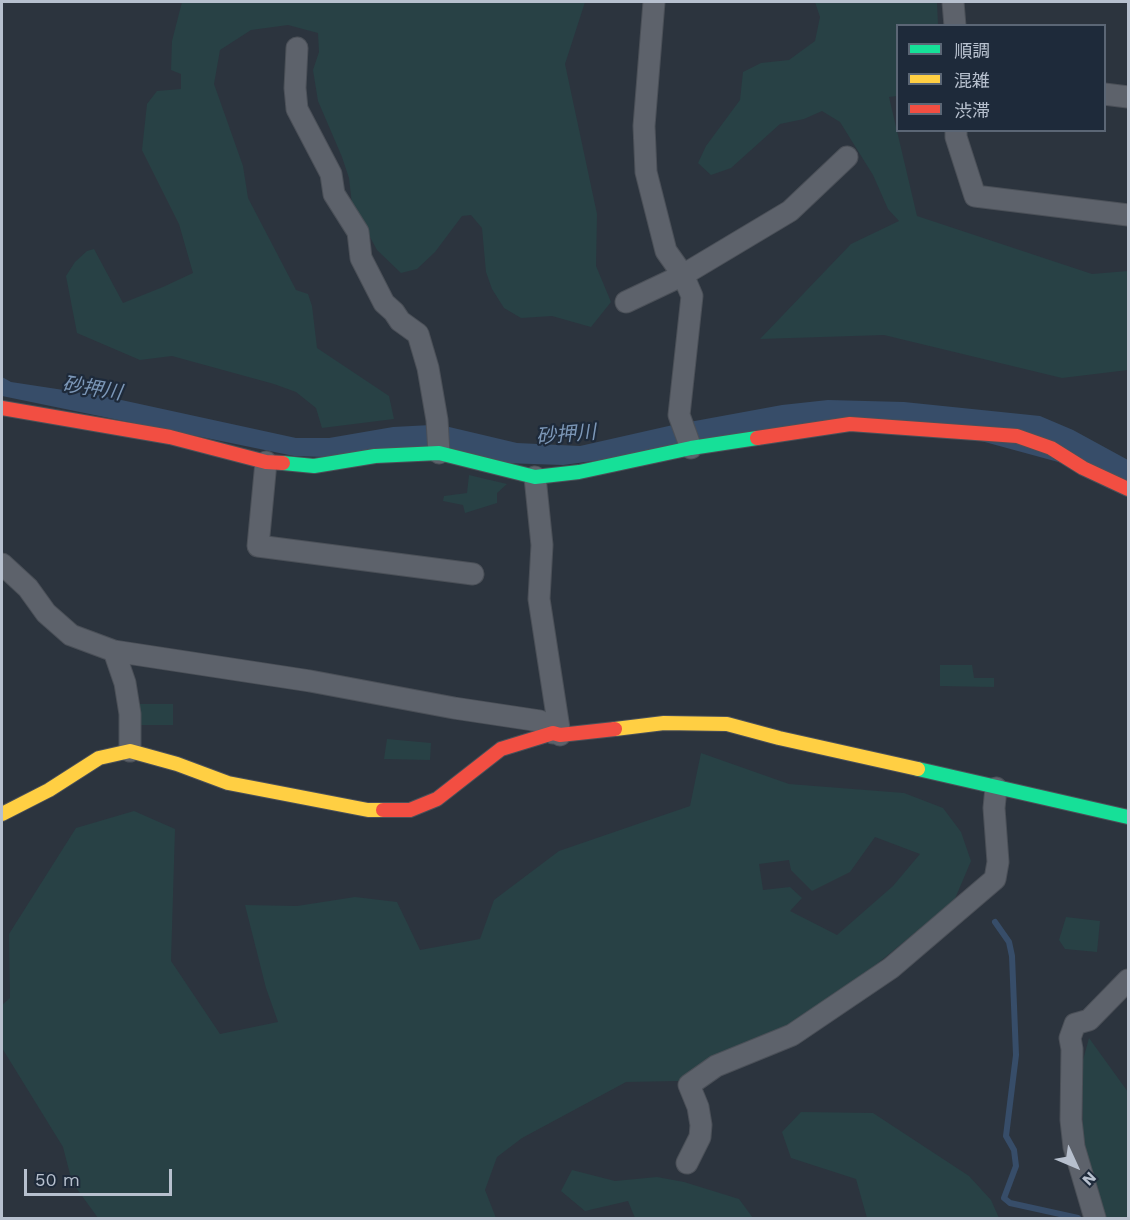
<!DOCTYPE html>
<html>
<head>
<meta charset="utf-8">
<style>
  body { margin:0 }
  #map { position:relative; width:1130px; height:1220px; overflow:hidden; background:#2c343e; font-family:"Work Sans","Noto Sans JP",sans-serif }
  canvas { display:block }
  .frame { position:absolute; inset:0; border:3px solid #b7c0ce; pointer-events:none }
  .legend { position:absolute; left:896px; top:24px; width:210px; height:108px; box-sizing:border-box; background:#1e2a3a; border:2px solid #5b6675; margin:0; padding:8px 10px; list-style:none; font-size:18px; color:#b7c0ce }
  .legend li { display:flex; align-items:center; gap:12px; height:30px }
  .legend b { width:30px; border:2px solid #5b6675 }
  .north { position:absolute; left:1046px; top:1136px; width:60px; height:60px; -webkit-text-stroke:4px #1e2a3a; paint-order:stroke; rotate:134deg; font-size:16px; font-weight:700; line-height:24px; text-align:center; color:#b7c0ce }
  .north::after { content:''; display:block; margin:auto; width:21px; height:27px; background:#b7c0ce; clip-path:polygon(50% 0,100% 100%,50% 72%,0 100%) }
  .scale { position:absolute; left:24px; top:1169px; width:148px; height:27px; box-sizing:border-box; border:3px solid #b7c0ce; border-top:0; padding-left:8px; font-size:18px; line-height:21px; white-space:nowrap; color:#b7c0ce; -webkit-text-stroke:4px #1e2a3a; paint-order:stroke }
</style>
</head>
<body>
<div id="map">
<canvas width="1130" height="1220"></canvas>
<div class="frame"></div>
<ul class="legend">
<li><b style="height:8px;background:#16e098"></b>順調</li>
<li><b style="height:8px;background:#ffcf43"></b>混雑</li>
<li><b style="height:8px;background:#f24e42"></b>渋滞</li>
</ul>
<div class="north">N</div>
<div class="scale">50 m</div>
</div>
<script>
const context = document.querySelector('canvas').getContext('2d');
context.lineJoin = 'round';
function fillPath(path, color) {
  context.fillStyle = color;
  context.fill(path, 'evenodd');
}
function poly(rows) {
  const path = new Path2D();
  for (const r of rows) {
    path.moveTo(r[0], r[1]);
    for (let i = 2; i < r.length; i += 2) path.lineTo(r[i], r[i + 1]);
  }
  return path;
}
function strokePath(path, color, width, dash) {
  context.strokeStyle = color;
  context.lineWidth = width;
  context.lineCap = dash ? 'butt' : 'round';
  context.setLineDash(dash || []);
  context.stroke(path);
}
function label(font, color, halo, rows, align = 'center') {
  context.font = font + ' "Work Sans","Noto Sans JP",sans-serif';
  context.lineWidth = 4.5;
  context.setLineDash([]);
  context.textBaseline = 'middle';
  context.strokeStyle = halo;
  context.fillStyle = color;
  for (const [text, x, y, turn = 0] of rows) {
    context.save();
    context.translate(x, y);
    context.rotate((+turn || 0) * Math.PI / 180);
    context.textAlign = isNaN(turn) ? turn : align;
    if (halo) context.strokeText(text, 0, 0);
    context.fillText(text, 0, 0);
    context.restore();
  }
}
fillPath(poly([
  [182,2,585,2,565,64,597,214,596,266,611,302,591,327,552,316,521,318,504,308,492,289,486,272,482,228,471,215,462,216,435,252,417,269,401,273,377,250,352,204,349,178,342,157,318,101,313,70,319,52,318,33,288,25,251,30,220,50,214,84,243,166,248,198,296,290,308,294,312,306,317,348,389,396,394,419,322,428,316,408,296,392,274,384,172,356,140,360,77,333,66,276,75,262,87,251,94,249,123,303,163,287,193,273,179,224,142,150,147,104,157,91,181,89,181,74,171,70,172,41],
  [815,2,937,2,938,25,898,26,897,96,889,97,917,216,1092,274,1128,271,1128,370,1062,378,884,335,760,339,851,244,899,221,888,209,873,175,840,122,822,111,804,119,780,124,731,168,711,175,698,163,706,146,740,100,743,72,761,63,789,60,815,41,820,17],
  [469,475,507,484,497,493,497,503,465,513,463,505,443,501,444,496,467,493],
  [940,665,972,665,974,678,994,678,994,687,940,686],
  [136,704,173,704,173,725,135,725],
  [387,739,431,743,430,760,384,759],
  [701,753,789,784,904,793,943,808,961,832,971,861,954,901,829,1003,786,1028,724,1056,678,1081,626,1082,522,1138,497,1157,485,1190,496,1218,98,1218,72,1182,63,1147,2,1048,2,1005,10,998,9,934,76,828,134,811,175,829,171,961,220,1034,278,1022,266,988,245,905,297,906,355,897,397,902,420,950,480,939,494,900,559,851,690,806],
  [875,837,920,854,893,886,837,935,790,911,802,898,790,887,763,890,759,864,789,860,791,870,812,891,850,872],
  [1066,917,1100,921,1097,952,1065,949,1059,940],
  [1089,1038,1128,1092,1128,1218,1104,1218,1083,1143,1082,1064],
  [801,1112,873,1113,969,1176,991,1200,999,1218,867,1218,856,1179,791,1158,782,1132],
  [572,1170,615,1181,657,1177,684,1182,739,1199,753,1218,635,1218,628,1201,585,1211,561,1191]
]), '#284145');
fillPath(poly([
  [2,377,11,382,103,396,296,438,329,438,393,427,431,425,445,426,517,443,580,446,673,425,782,405,828,400,904,402,1040,416,1073,430,1128,460,1128,481,904,420,563,465,294,456,2,396]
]), '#374d69');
strokePath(poly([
  [995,922,1009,942,1012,956,1016,1055,1006,1136,1014,1150,1016,1166,1004,1198,1010,1203,1078,1218]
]), '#374d69', 6);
const street = poly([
  [654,2,644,126,646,172,666,251,683,275,692,296,679,415,691,448],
  [953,2,955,26],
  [297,48,295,88,297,109,331,174,334,194,358,232,361,258,384,303,394,312,400,321,418,334,428,368,437,420,439,453],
  [1104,94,1128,97],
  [956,130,956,137,975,196,1128,215],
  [626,302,683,275,790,211,847,157],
  [266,462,258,546,473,574],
  [535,477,542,545,539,599,560,735],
  [2,564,28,588,46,613,71,635,114,651,310,681,454,708,540,721,553,733],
  [114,651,125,683,130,714,130,751],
  [687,1163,700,1137,701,1125,698,1107,689,1085,716,1066,792,1035,891,968,995,879,998,862,994,808,996,788],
  [1095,1218,1074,1147,1071,1120,1072,1049,1070,1038,1075,1024,1089,1020,1128,980]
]);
const fast = poly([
  [283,463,314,466,375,456,439,453,535,477,579,472,691,448,757,438],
  [918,769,1128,817]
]);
const slow = poly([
  [615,729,664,723,727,724,779,738,918,769],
  [2,814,49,790,99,758,130,751,177,764,228,783,368,810,383,810]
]);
const jam = poly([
  [2,408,170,437,266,462,283,463],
  [757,438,850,424,1017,436,1051,448,1083,468,1128,489],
  [383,810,410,810,437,799,501,749,553,733,560,735,615,729]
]);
strokePath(street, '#4b5058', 23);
strokePath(fast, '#4b5058', 16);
strokePath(slow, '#4b5058', 16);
strokePath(jam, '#4b5058', 16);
strokePath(street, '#5d626b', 21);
strokePath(fast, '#16e098', 14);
strokePath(slow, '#ffcf43', 14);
strokePath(jam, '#f24e42', 14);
label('italic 20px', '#7c97b7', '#1e2a3a', [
  ["砂押川",92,389,9],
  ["砂押川",566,435,-5]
]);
</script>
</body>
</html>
